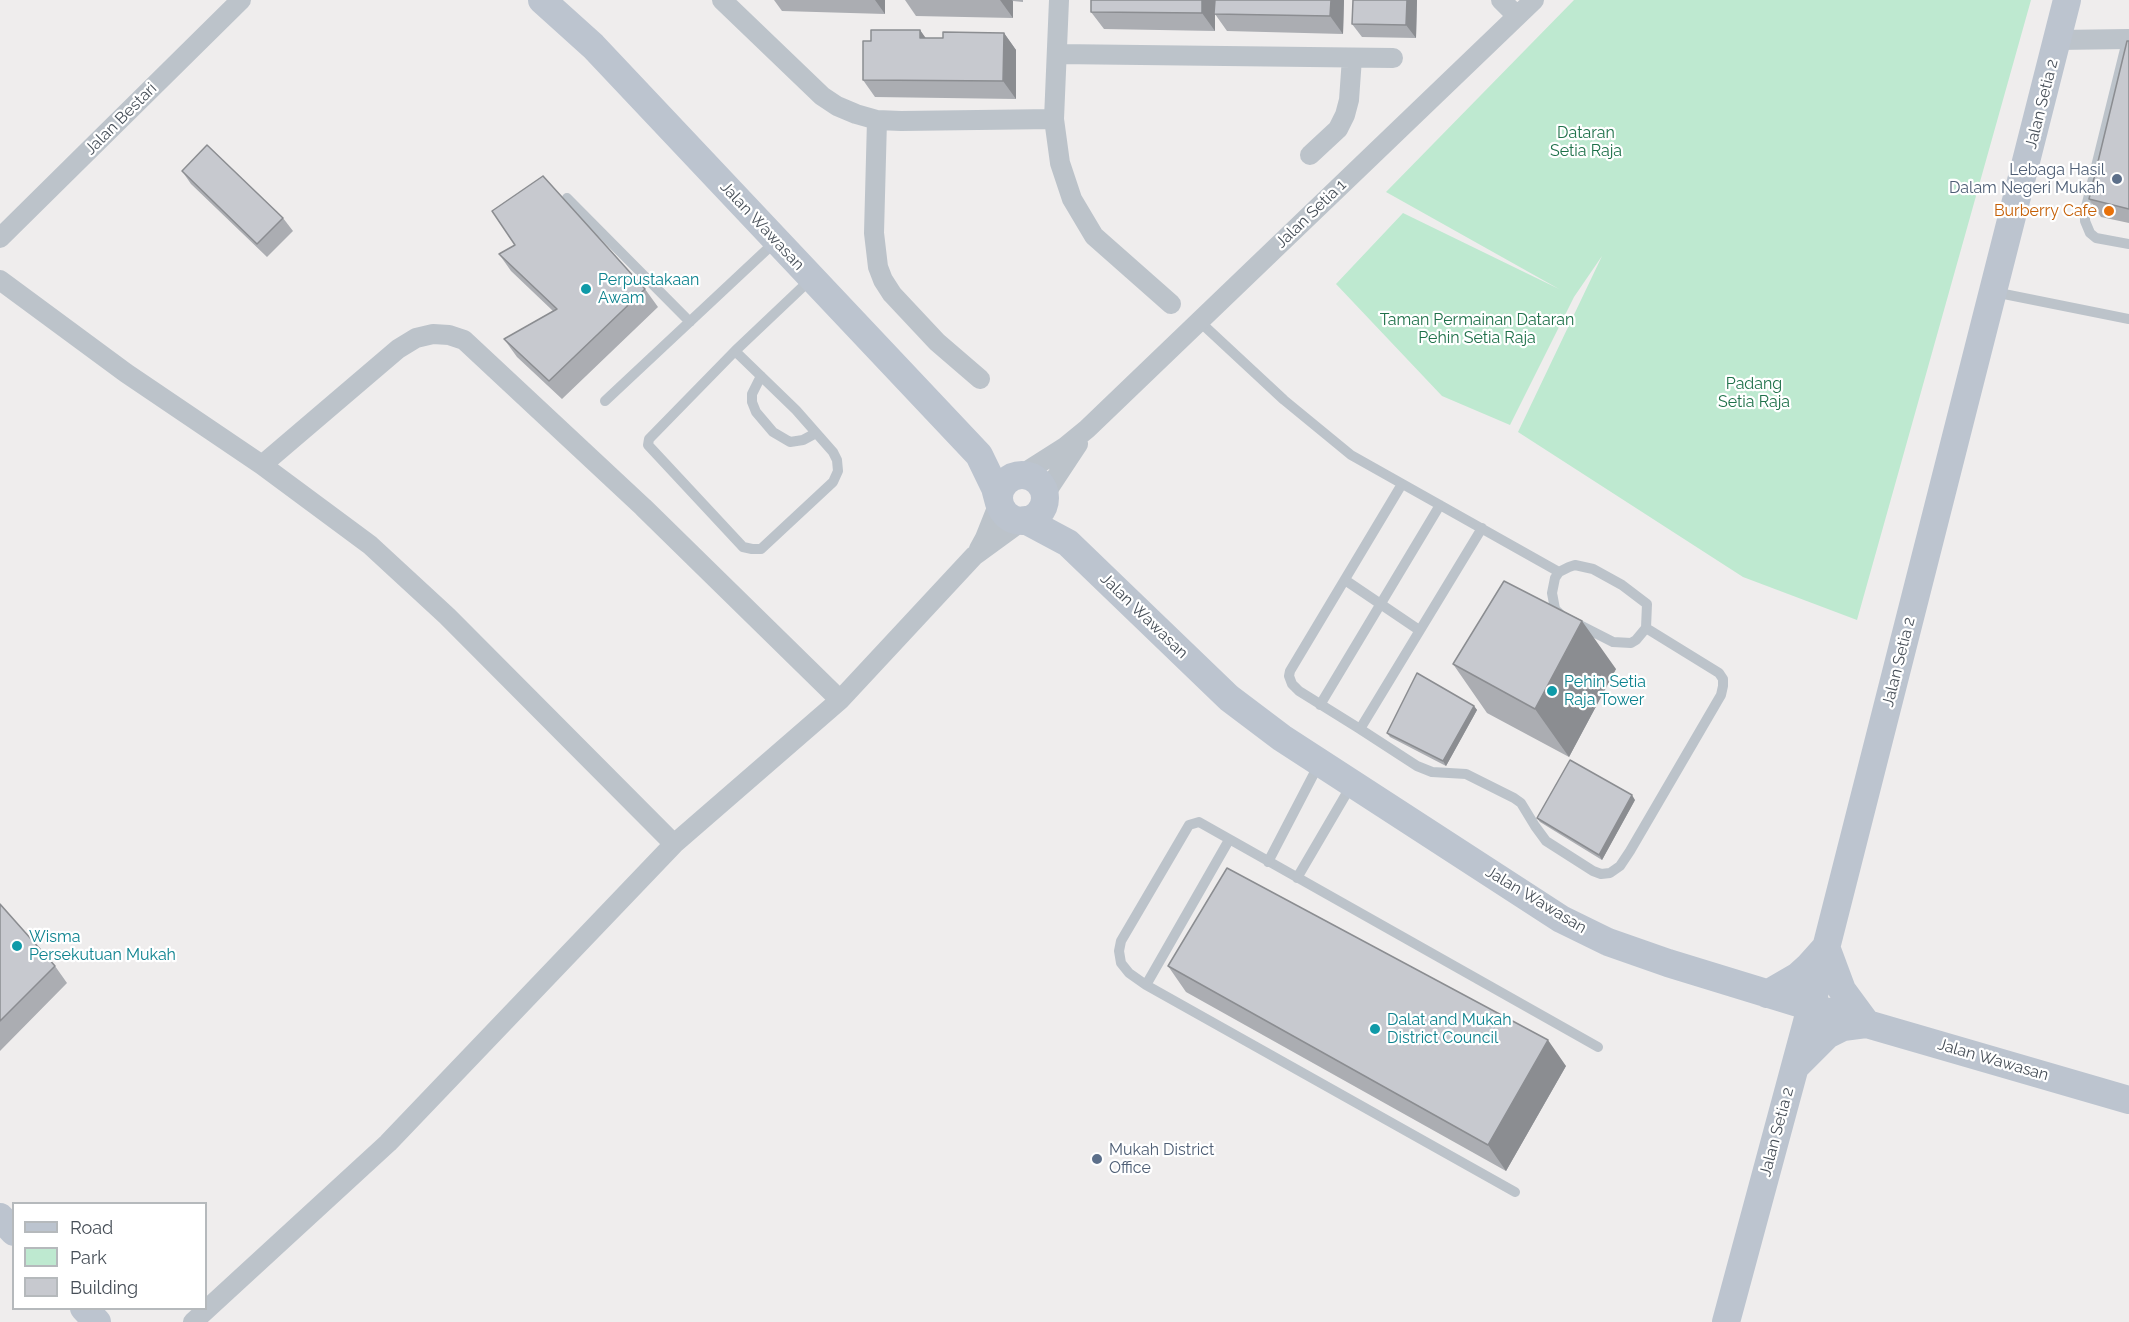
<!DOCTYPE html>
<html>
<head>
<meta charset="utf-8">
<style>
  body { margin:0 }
  #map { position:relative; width:2129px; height:1322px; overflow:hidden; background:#efeded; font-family:Raleway,sans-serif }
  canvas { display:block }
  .legend { position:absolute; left:12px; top:1202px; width:195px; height:108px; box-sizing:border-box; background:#fff; border:2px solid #b5b9bc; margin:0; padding:8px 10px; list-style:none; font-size:18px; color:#474f58 }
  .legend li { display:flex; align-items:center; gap:12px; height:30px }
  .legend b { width:30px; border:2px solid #b5b9bc }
</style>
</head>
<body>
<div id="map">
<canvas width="2129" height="1322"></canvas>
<ul class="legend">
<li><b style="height:8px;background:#bcc4cf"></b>Road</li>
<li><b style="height:16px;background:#bee9d0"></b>Park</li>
<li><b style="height:16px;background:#c7c9cf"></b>Building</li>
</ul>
</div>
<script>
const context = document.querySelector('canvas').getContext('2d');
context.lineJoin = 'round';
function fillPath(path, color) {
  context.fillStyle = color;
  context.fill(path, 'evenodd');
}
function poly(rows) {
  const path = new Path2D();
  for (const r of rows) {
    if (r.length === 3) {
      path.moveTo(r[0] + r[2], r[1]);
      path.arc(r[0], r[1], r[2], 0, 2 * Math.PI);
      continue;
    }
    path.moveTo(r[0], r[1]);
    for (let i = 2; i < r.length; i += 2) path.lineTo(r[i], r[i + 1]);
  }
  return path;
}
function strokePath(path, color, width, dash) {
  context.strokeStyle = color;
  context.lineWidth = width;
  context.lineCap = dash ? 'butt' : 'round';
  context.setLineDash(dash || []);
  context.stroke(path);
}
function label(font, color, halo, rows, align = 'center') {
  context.font = font + ' Raleway,sans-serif';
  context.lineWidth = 4.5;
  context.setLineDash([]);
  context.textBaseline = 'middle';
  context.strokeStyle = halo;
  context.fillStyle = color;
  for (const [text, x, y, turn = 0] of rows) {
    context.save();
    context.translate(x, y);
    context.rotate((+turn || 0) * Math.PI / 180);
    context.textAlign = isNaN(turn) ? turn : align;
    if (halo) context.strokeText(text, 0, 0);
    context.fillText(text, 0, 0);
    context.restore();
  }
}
fillPath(poly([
  [1574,0,2031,0,1857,620,1743,577,1518,432,1602,256,1574,297,1510,425,1442,396,1336,284,1403,213,1559,289,1386,192]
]), '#bee9d0');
strokePath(poly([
  [2128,37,2085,211,2085,221,2090,233,2096,238,2129,244],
  [567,198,690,322],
  [1994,292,2129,319],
  [1199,321,1284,400,1351,455,1559,572],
  [735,351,796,410,833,452,837,460,838,471,833,482,761,549,752,549,743,547,648,445,649,439,735,351,811,279],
  [761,376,752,394,752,402,756,412,773,432,790,442,803,440,816,433],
  [605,401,776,241],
  [1402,484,1290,671,1289,676,1292,684,1299,691,1360,729,1482,528],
  [1575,565,1593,569,1622,585,1647,604,1646,628,1636,640,1631,643,1613,642,1562,616,1555,609,1552,593,1555,578,1559,572,1569,567,1575,565],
  [1345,580,1419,630],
  [1320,705,1440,505],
  [1360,729,1417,766,1432,772,1466,774,1514,798,1521,803,1535,826,1546,841,1593,871,1601,874,1610,873,1620,866,1630,851,1721,695,1723,686,1723,679,1719,673,1646,628],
  [1268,862,1319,764],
  [1297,878,1352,784],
  [1146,985,1229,840],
  [1515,1192,1146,985,1129,973,1121,963,1119,951,1121,941,1189,825,1199,822,1598,1047]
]), '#bcc3ca', 10);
strokePath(poly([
  [722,0,822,96,837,106,856,114,877,120,901,121,1054,119],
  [1059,0,1054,119,1060,163,1072,199,1094,236,1171,304],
  [1501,0,1517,16],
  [2058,40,2129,39],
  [1057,54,1393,58],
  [877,120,874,233,878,267,883,280,892,294,937,342,980,379],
  [1310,155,1338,129,1345,115,1349,100,1352,58],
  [0,238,241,0],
  [0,280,126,373,262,465,370,545,447,616,674,844],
  [262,465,398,349,416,338,433,334,449,335,464,340,643,507,840,700],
  [1021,475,1065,447,1087,429,1534,0],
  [1045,494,1078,444],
  [979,549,985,538,999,503],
  [193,1322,388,1143,674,844,840,700,974,556,1022,521]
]), '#bcc3ca', 20);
strokePath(poly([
  [542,0,593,46,979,455,995,488,999,503],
  [1022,498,23],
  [1025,520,1068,543,1229,698,1282,738,1561,919,1608,942,1668,963,1867,1024,2129,1100],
  [1826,947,1842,990,1867,1024],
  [1767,994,1798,976,1809,966,1826,947],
  [1796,1066,1827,1035,1843,1027,1866,1024],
  [0,1217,14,1232],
  [84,1308,97,1322],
  [1726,1322,1811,1007,2067,0]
]), '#bcc4cf', 28);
fillPath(poly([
  [774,0,885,0,885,14,782,11],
  [905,0,1023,0,1023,2,1013,1,1013,18,916,16],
  [1091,0,1344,0,1343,34,1227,31,1215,14,1215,31,1104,29,1091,12],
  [1417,0,1416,38,1362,37,1352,24],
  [920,30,925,38,943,38,1004,33,1016,50,1016,99,875,97,863,80,871,41],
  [2129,41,2129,223,2101,217,2089,199],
  [182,171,283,218,293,231,267,257,191,184],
  [499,254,645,289,658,307,562,399,517,357,504,339,553,311,511,271],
  [1453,664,1616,669,1569,757,1487,713],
  [1474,706,1477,710,1446,766,1390,737,1387,733],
  [1635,800,1602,860,1540,822,1537,818],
  [0,904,55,966,67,983,0,1051],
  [1168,966,1566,1066,1506,1171,1186,992]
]), '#abadb2');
fillPath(poly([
  [875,0,885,0,885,14],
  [1000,0,1012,0,1013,1,1013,18],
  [1202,0,1215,0,1215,31,1202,13],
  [1331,0,1344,0,1343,34,1330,16],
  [1407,0,1417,0,1416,38,1406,25],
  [920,30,933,48,920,38],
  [1004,33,1016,50,1016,99,1003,81],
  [1582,621,1616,669,1569,757,1535,709],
  [1474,706,1477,710,1446,766,1443,761],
  [1632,795,1635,800,1602,860,1599,855],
  [1548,1040,1566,1066,1506,1171,1488,1145]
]), '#8b8d91');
const building = poly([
  [1091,0,1202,0,1202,13,1091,12,1091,0],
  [1215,0,1331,0,1330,16,1214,14,1215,0],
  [1353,0,1407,0,1406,25,1352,24,1353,0],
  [871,30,920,30,920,38,943,38,943,32,1004,33,1003,81,863,80,863,41,871,41,871,30],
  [2127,41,2129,41,2129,209,2089,199,2127,41],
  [207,145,283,218,257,244,182,171,207,145],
  [543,176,645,289,549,381,504,339,557,309,499,254,515,245,492,211,543,176],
  [1504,581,1582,621,1535,709,1453,664,1504,581],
  [1417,673,1474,706,1443,761,1387,733,1417,673],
  [1570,760,1632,795,1599,855,1537,818,1570,760],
  [1227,868,1548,1040,1488,1145,1168,966,1227,868],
  [0,904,55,966,0,1021,0,904]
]);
fillPath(building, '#c7c9cf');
strokePath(building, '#8b8d91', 1.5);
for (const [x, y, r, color] of [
  [2117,179,6,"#5c6f8a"],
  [2109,211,6,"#e8710a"],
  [586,289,6,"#0f9aa8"],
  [1552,691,6,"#0f9aa8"],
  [17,946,6,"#0f9aa8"],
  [1375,1029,6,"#0f9aa8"],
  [1097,1159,6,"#5c6f8a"]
]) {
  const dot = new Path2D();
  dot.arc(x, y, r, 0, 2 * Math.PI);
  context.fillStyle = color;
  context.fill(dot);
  strokePath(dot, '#fff', 2);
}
label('16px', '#474f58', '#fff', [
  ["Jalan Setia 2",2042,104,-76],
  ["Jalan Bestari",121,119,-45],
  ["Jalan Setia 1",1311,214,-44],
  ["Jalan Wawasan",762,226,47],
  ["Jalan Wawasan",1144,616,44],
  ["Jalan Setia 2",1899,662,-76],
  ["Jalan Wawasan",1536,900,31],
  ["Jalan Wawasan",1993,1060,16],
  ["Jalan Setia 2",1777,1132,-75]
]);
label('16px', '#1f714a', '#fff', [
  ["Dataran",1586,133],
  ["Setia Raja",1586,151],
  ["Taman Permainan Dataran",1477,320],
  ["Pehin Setia Raja",1477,338],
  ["Padang",1754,384],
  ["Setia Raja",1754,402]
]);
label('16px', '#4e5e75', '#fff', [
  ["Lebaga Hasil",2105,170],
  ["Dalam Negeri Mukah",2105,188],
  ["Mukah District",1109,1150,"left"],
  ["Office",1109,1168,"left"]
], 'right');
label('16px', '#c56008', '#fff', [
  ["Burberry Cafe",2097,211]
], 'right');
label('16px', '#0d838f', '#fff', [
  ["Perpustakaan",598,280],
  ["Awam",598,298],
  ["Pehin Setia",1564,682],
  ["Raja Tower",1564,700],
  ["Wisma",29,937],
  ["Persekutuan Mukah",29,955],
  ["Dalat and Mukah",1387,1020],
  ["District Council",1387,1038]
], 'left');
</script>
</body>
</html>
